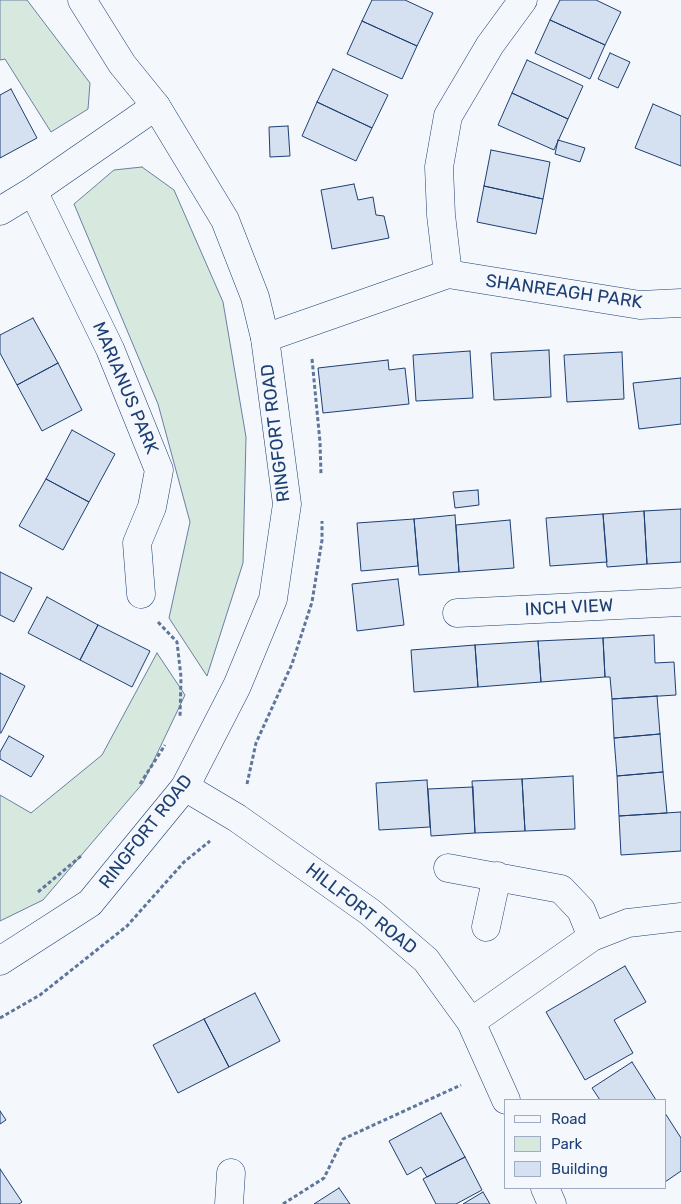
<!DOCTYPE html>
<html>
<head>
<meta charset="utf-8">
<style>
  body { margin:0 }
  #map { position:relative; width:681px; height:1204px; overflow:hidden; background:#f4f7fb; font-family:Rubik,sans-serif }
  canvas { display:block }
  .legend { position:absolute; left:504px; top:1099px; width:162px; height:90px; box-sizing:border-box; background:#f4f7fb; border:1px solid #9eadc5; margin:0; padding:6px 9px; list-style:none; font-size:15px; color:#1d3f73 }
  .legend li { display:flex; align-items:center; gap:10px; height:25px }
  .legend b { width:25px; border:1px solid #9eadc5 }
</style>
</head>
<body>
<div id="map">
<canvas width="681" height="1204"></canvas>
<ul class="legend">
<li><b style="height:6px;background:#f4f7fb"></b>Road</li>
<li><b style="height:14px;background:#d7e8df"></b>Park</li>
<li><b style="height:14px;background:#d5e0f0"></b>Building</li>
</ul>
</div>
<script>
const context = document.querySelector('canvas').getContext('2d');
context.lineJoin = 'round';
function fillPath(path, color) {
  context.fillStyle = color;
  context.fill(path, 'evenodd');
}
function poly(rows) {
  const path = new Path2D();
  for (const r of rows) {
    path.moveTo(r[0], r[1]);
    for (let i = 2; i < r.length; i += 2) path.lineTo(r[i], r[i + 1]);
  }
  return path;
}
function strokePath(path, color, width, dash) {
  context.strokeStyle = color;
  context.lineWidth = width;
  context.lineCap = dash ? 'butt' : 'round';
  context.setLineDash(dash || []);
  context.stroke(path);
}
function label(font, color, halo, rows, align = 'center') {
  context.font = font + ' Rubik,sans-serif';
  context.lineWidth = 4;
  context.setLineDash([]);
  context.textBaseline = 'middle';
  context.strokeStyle = halo;
  context.fillStyle = color;
  for (const [text, x, y, turn = 0] of rows) {
    context.save();
    context.translate(x, y);
    context.rotate((+turn || 0) * Math.PI / 180);
    context.textAlign = isNaN(turn) ? turn : align;
    if (halo) context.strokeText(text, 0, 0);
    context.fillText(text, 0, 0);
    context.restore();
  }
}
const green = poly([
  [0,0,27,0,90,83,88,109,51,132,5,59,0,60,0,0],
  [142,167,174,190,223,302,246,437,243,563,207,676,169,618,190,522,158,404,74,204,114,170,142,167],
  [157,653,185,695,143,783,43,900,0,921,0,795,31,813,102,755,157,653]
]);
fillPath(green, '#d7e8df');
strokePath(green, '#687fa3', 1);
const building = poly([
  [372,0,405,0,433,13,417,46,362,21,372,0],
  [560,0,596,0,621,12,605,45,550,20,560,0],
  [550,20,605,45,590,79,535,53,550,20],
  [362,21,417,46,402,79,347,54,362,21],
  [610,53,630,62,618,88,598,79,610,53],
  [527,60,583,86,568,119,512,93,527,60],
  [333,69,388,95,372,128,317,102,333,69],
  [11,89,37,138,0,158,0,95,11,89],
  [512,93,568,119,554,150,498,125,512,93],
  [317,102,372,128,356,161,302,136,317,102],
  [653,104,681,116,681,166,635,148,653,104],
  [288,126,290,156,270,157,269,127,288,126],
  [558,140,585,148,580,162,555,154,558,140],
  [491,150,550,162,543,199,484,186,491,150],
  [354,184,358,200,373,197,376,215,384,216,389,238,332,249,321,190,354,184],
  [484,186,543,199,536,234,477,222,484,186],
  [33,318,58,363,17,385,0,353,0,335,33,318],
  [549,350,551,397,494,400,491,353,549,350],
  [470,351,473,398,416,401,413,355,470,351],
  [622,352,624,399,567,402,564,355,622,352],
  [388,360,389,370,405,368,409,404,323,413,318,368,388,360],
  [58,363,82,410,42,431,17,385,58,363],
  [681,378,681,424,639,429,633,383,681,378],
  [72,430,115,454,89,502,46,479,72,430],
  [46,479,89,502,63,550,19,526,46,479],
  [478,490,479,505,455,508,453,492,478,490],
  [681,509,681,562,647,564,644,511,681,509],
  [644,511,647,564,607,567,603,514,644,511],
  [603,514,607,562,550,566,546,518,603,514],
  [455,515,459,572,419,575,414,519,455,515],
  [414,519,418,566,361,571,357,523,414,519],
  [510,520,514,568,459,572,456,525,510,520],
  [0,572,32,588,14,622,0,615,0,572],
  [398,579,404,625,357,631,352,584,398,579],
  [47,597,98,625,80,660,28,633,47,597],
  [98,625,150,651,132,687,80,660,98,625],
  [654,635,655,663,674,662,676,695,612,699,610,677,605,677,603,638,654,635],
  [603,638,605,677,541,682,538,641,603,638],
  [538,641,541,682,478,687,475,645,538,641],
  [475,645,478,687,414,692,411,650,475,645],
  [0,673,25,686,1,733,0,733,0,673],
  [657,696,660,734,614,738,612,699,657,696],
  [660,734,663,772,617,776,614,738,660,734],
  [9,736,44,756,31,777,0,759,0,752,9,736],
  [663,772,667,813,619,816,617,776,663,772],
  [573,776,575,829,525,831,522,779,573,776],
  [522,779,525,831,475,833,472,781,522,779],
  [427,780,430,827,379,830,376,783,427,780],
  [473,787,475,833,431,836,428,789,473,787],
  [681,812,681,851,621,855,619,816,681,812],
  [625,966,646,1002,614,1020,633,1053,585,1080,546,1012,625,966],
  [255,993,280,1041,229,1067,204,1019,255,993],
  [204,1019,229,1067,178,1093,153,1045,204,1019],
  [632,1062,656,1100,600,1100,592,1088,632,1062],
  [0,1111,6,1120,0,1124,0,1111],
  [441,1113,465,1157,427,1177,421,1167,407,1175,389,1141,441,1113],
  [665,1113,681,1138,681,1171,665,1182,665,1113],
  [465,1157,482,1190,456,1204,436,1204,423,1179,465,1157],
  [0,1169,22,1202,19,1204,0,1204,0,1169],
  [339,1188,350,1204,314,1204,339,1188],
  [483,1192,490,1204,463,1204,483,1192]
]);
fillPath(building, '#d5e0f0');
strokePath(building, '#1d3f73', 1);
const street = poly([
  [33,191,110,349,159,470,152,507,137,543,141,594],
  [0,211,33,191,156,106],
  [448,274,640,305,681,303],
  [265,338,448,274,441,215,439,167,448,116,490,45,523,0],
  [457,613,681,602],
  [185,787,237,818,370,912,426,960,471,1022,506,1100],
  [448,868,561,889,581,910,592,937],
  [486,927,497,876],
  [471,1022,592,937,628,923,681,917],
  [545,1188,552,1204],
  [229,1204,231,1173]
]);
const secondary = poly([
  [0,961,90,903,185,787,237,686,273,599,287,504,265,338,255,297,225,220,156,106,122,64,82,0]
]);
strokePath(street, '#1d3f73', 29);
strokePath(secondary, '#1d3f73', 29);
strokePath(poly([
  [312,359,320,442,321,475],
  [158,622,177,642,181,677,180,718],
  [140,784,165,745],
  [247,784,256,743,292,664,312,602,322,540,322,521],
  [38,892,81,856],
  [0,1018,40,995,127,926,184,862,210,841],
  [283,1204,324,1178,343,1139,461,1085]
]), '#5e769c', 3, [4, 2.5]);
strokePath(street, '#f4f7fb', 28);
strokePath(secondary, '#f4f7fb', 28);
label('18px', '#1d3f73', '#f4f7fb', [
  ["SHANREAGH PARK",564,292,8],
  ["MARIANUS PARK",125,388,67],
  ["RINGFORT ROAD",276,433,-97],
  ["INCH VIEW",569,608,-3],
  ["RINGFORT ROAD",146,832,-52],
  ["HILLFORT ROAD",361,909,38]
]);
</script>
</body>
</html>
